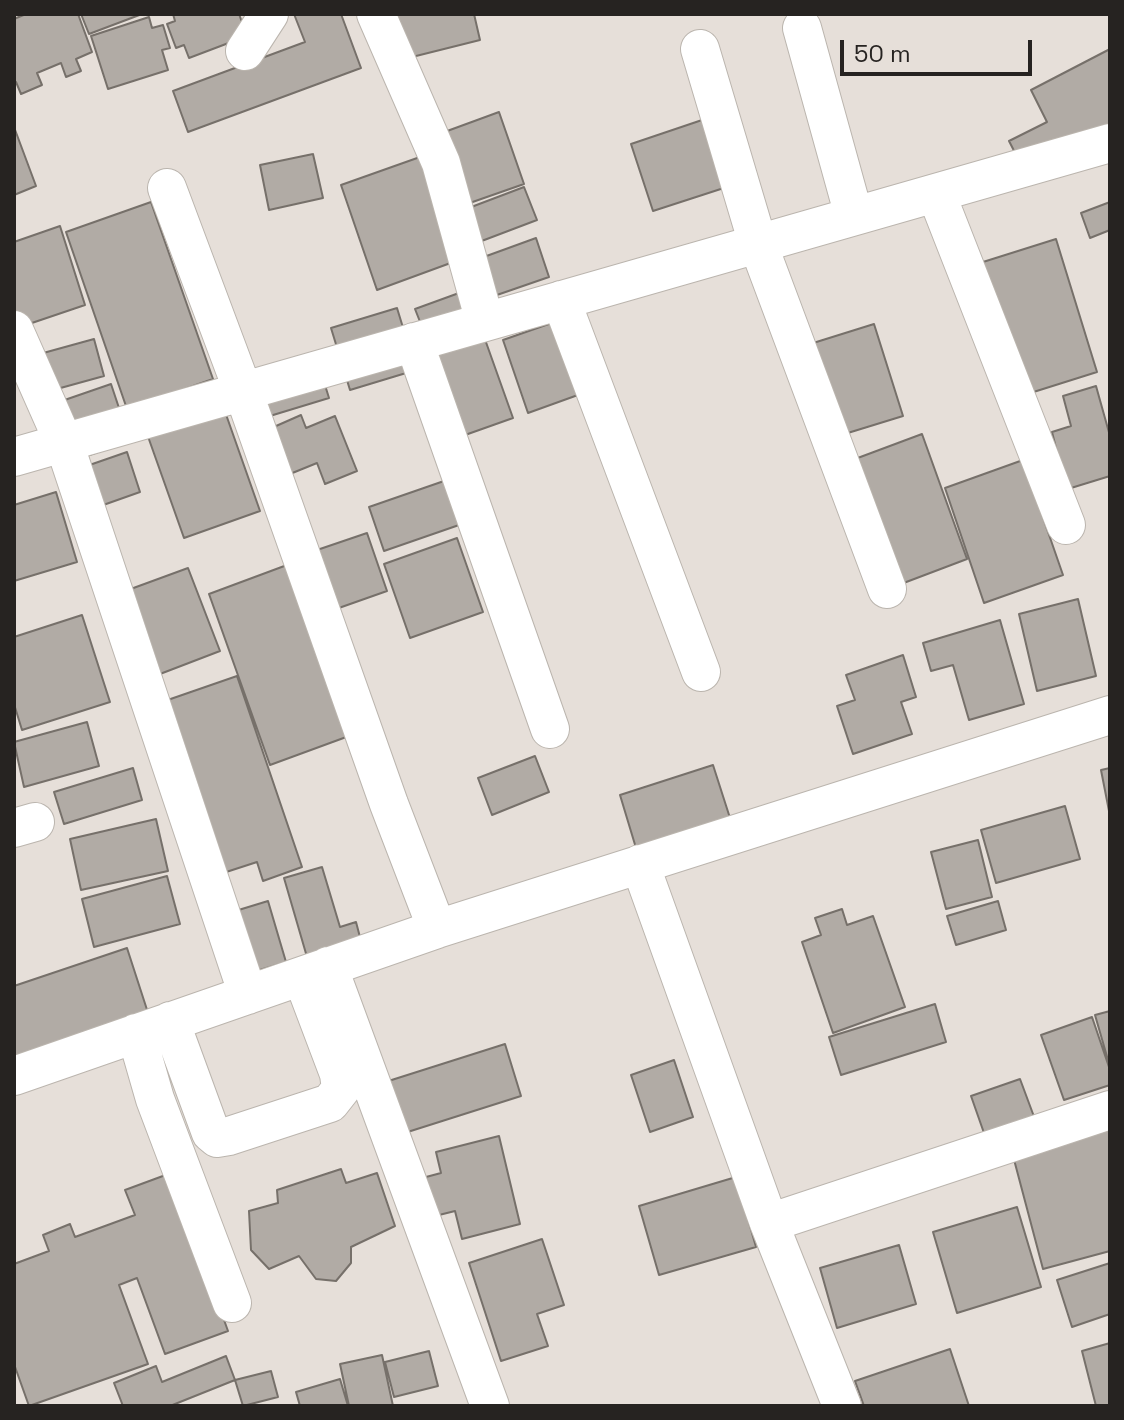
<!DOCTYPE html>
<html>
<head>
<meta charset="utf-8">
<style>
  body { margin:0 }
  #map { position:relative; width:1124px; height:1420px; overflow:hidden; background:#e6dfd9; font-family:"Space Grotesk",sans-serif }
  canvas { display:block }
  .frame { position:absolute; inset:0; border:16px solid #262321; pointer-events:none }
  .scale { position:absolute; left:840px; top:40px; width:192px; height:36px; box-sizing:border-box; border:4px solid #262321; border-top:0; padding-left:10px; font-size:24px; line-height:28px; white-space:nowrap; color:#262321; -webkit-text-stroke:6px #e6dfd9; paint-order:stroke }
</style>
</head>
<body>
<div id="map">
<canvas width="1124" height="1420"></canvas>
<div class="frame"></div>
<div class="scale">50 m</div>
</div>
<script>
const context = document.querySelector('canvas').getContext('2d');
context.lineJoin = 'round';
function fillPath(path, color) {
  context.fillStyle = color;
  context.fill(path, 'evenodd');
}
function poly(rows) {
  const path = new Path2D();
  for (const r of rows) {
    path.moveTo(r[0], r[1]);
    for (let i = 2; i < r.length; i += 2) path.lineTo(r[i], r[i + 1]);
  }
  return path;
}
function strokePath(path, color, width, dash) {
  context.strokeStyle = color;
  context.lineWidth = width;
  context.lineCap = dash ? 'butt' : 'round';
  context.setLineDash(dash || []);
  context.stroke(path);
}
const building = poly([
  [26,14,78,14,92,52,76,59,81,71,66,77,61,63,37,73,42,85,21,94,16,82,14,83,14,19,26,14],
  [81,14,142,14,89,34,81,14],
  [173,14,239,14,247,36,189,58,184,45,176,48,167,24,175,21,173,14],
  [294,14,341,14,361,68,188,132,173,91,305,42,294,14],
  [392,14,474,14,480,40,400,60,392,14],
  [149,17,152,28,163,25,170,48,162,50,168,70,108,89,91,36,149,17],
  [1110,49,1110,133,1027,176,1009,141,1047,122,1031,90,1110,49],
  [499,112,524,184,464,205,439,134,499,112],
  [708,118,730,186,653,211,631,144,708,118],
  [14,127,36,186,14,195,14,127],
  [313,154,323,198,269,210,260,165,313,154],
  [420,157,456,261,377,290,341,185,420,157],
  [524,187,537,220,479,242,466,209,524,187],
  [151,202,213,379,127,409,66,232,151,202],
  [1110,202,1110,230,1090,238,1081,213,1110,202],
  [60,226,85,305,20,327,14,309,14,242,60,226],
  [536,238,549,277,494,296,481,258,536,238],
  [1056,239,1097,372,1024,395,983,262,1056,239],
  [459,293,482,331,513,418,451,440,428,342,415,309,459,293],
  [397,308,416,370,350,390,331,328,397,308],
  [563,319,589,391,528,413,503,340,563,319],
  [874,324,903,416,838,436,810,344,874,324],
  [94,339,104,376,46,392,36,355,94,339],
  [316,356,329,398,260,419,247,378,316,356],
  [111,384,130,441,72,461,53,404,111,384],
  [216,386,260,511,184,538,140,414,216,386],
  [1096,386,1110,436,1110,476,1058,492,1057,452,1052,432,1071,426,1063,396,1096,386],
  [301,415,306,428,335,416,357,471,325,484,317,463,285,476,267,430,301,415],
  [922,434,967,559,901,584,855,459,922,434],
  [127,452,140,492,92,509,78,469,127,452],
  [1023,460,1063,575,984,603,945,488,1023,460],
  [444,481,459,525,384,551,369,507,444,481],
  [56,492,77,562,14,581,14,505,56,492],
  [367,533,387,591,336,609,317,550,367,533],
  [457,538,483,612,410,638,384,564,457,538],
  [287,565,349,736,270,765,209,594,287,565],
  [188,568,220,651,160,674,128,590,188,568],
  [1078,599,1096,676,1037,691,1019,614,1078,599],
  [82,615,110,702,22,730,14,704,14,637,82,615],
  [1000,620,1024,704,969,720,953,665,931,671,923,643,1000,620],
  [903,655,916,697,901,702,912,734,853,754,837,706,855,700,846,675,903,655],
  [237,676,302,867,263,881,257,862,217,875,159,703,237,676],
  [87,722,99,766,24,787,14,742,87,722],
  [535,756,549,792,492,815,478,778,535,756],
  [713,765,730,818,636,848,620,795,713,765],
  [133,768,142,800,64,824,54,792,133,768],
  [1110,768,1110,816,1101,770,1110,768],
  [1065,806,1080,859,996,883,981,830,1065,806],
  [156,819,168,871,81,890,70,839,156,819],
  [978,840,992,897,946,909,931,852,978,840],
  [322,867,340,927,356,922,361,941,307,957,284,878,322,867],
  [167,876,180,924,94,947,82,899,167,876],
  [268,901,286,962,250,973,232,912,268,901],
  [998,901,1006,930,956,945,947,916,998,901],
  [842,909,847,925,873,916,905,1007,833,1033,802,942,821,935,815,918,842,909],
  [127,948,150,1019,14,1064,14,986,127,948],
  [935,1004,946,1042,841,1075,829,1037,935,1004],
  [1110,1011,1110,1067,1095,1015,1110,1011],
  [1092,1017,1110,1070,1110,1085,1064,1100,1041,1035,1092,1017],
  [505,1044,521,1096,395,1136,379,1084,505,1044],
  [674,1060,693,1117,650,1132,631,1075,674,1060],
  [1020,1079,1036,1122,984,1133,971,1096,1020,1079],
  [1110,1125,1110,1251,1043,1269,1012,1152,1110,1125],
  [499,1136,520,1224,462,1239,455,1211,435,1216,426,1177,441,1173,436,1152,499,1136],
  [341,1169,346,1183,377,1173,395,1226,351,1247,351,1263,336,1281,316,1279,299,1256,269,1269,251,1250,249,1211,278,1203,277,1190,341,1169],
  [171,1173,228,1331,165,1354,137,1278,119,1285,148,1364,29,1406,14,1364,14,1264,49,1251,43,1235,70,1224,75,1237,135,1215,125,1190,171,1173],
  [736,1177,756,1247,659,1275,639,1206,736,1177],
  [1017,1207,1041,1287,957,1313,933,1232,1017,1207],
  [542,1239,564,1305,537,1314,548,1346,501,1361,469,1263,542,1239],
  [899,1245,916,1304,837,1328,820,1268,899,1245],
  [1110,1263,1110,1314,1072,1327,1057,1280,1110,1263],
  [1110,1343,1110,1406,1096,1406,1082,1351,1110,1343],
  [950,1349,969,1406,864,1406,855,1381,950,1349],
  [429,1351,438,1386,394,1397,385,1362,429,1351],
  [382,1355,393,1406,349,1406,340,1364,382,1355],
  [226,1356,235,1380,170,1406,123,1406,114,1383,156,1366,162,1382,226,1356],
  [271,1371,278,1397,243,1406,235,1380,271,1371],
  [340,1379,348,1406,300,1406,296,1392,340,1379]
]);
fillPath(building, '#b1aba5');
strokePath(building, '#76706a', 2);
const minor = poly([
  [376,14,441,163,485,322],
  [802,28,854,216],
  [700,49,758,244,887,589],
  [245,51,269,14],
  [167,188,243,391,389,804,437,929],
  [936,193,1066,525],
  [561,300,701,672],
  [14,330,64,443,248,995],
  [414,342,550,729],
  [14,457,1110,143],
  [14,828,35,822],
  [640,864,769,1223,842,1406],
  [328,966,490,1406],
  [170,1021,211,1133,217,1138,229,1136,330,1103,341,1089,339,1074,302,976],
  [136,1033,155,1099,232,1303],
  [14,1076,437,929,1110,715],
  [769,1223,1110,1110]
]);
strokePath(minor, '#bbb5ae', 40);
strokePath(minor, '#fff', 38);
</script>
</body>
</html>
